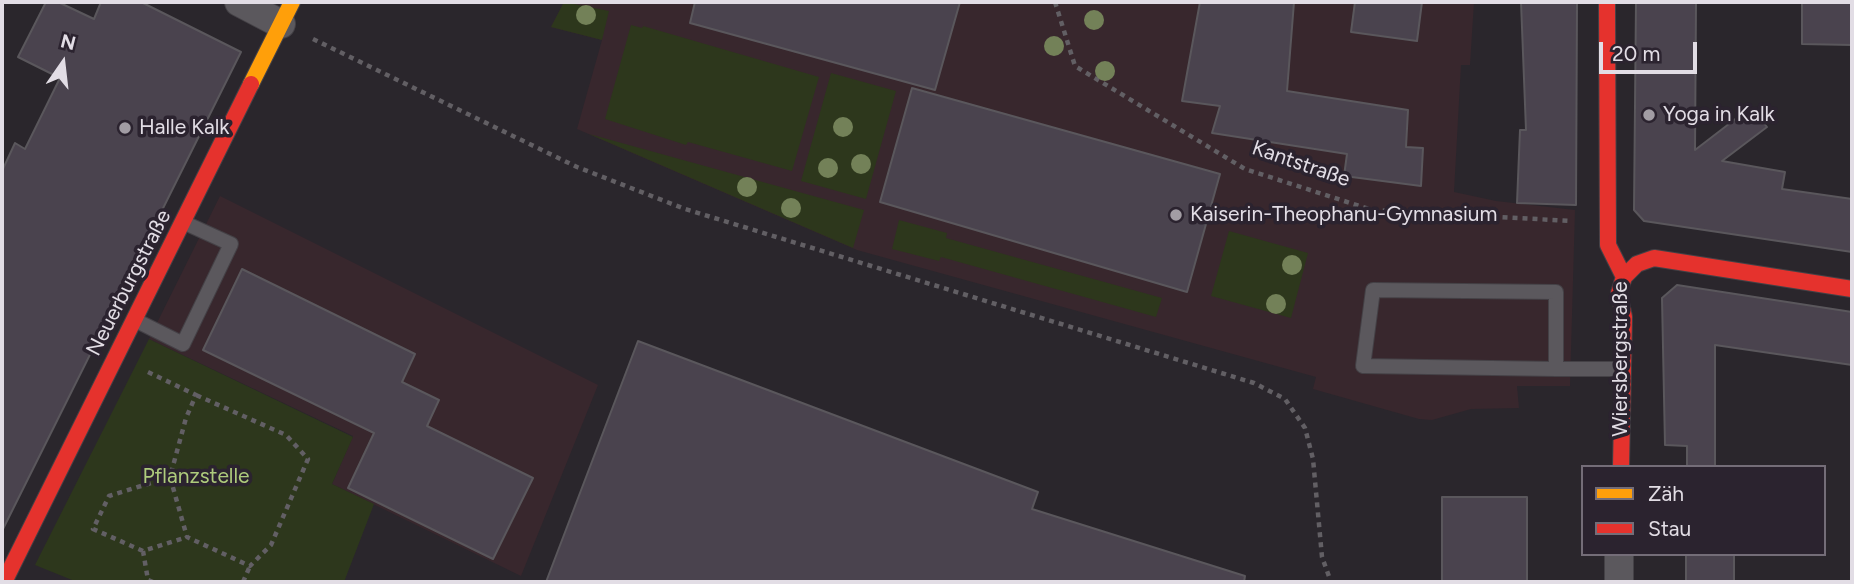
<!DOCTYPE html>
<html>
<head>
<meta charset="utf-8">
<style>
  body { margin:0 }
  #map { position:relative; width:1854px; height:584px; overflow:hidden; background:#2a262c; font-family:Figtree,sans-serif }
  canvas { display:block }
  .frame { position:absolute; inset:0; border:4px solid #e2dde5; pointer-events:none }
  .legend { position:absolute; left:1581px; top:465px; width:245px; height:91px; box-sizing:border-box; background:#2b232f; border:2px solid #746d78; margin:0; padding:9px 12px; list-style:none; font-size:21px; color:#e2dde5 }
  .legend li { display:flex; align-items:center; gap:14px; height:35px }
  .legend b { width:35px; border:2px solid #746d78 }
  .north { position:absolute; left:28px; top:28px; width:70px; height:70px; -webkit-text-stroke:5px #2b232f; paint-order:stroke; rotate:14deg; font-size:19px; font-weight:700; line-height:28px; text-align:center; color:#e2dde5 }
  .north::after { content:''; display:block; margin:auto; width:24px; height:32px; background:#e2dde5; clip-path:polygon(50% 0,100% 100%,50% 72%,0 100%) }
  .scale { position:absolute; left:1599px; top:42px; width:98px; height:32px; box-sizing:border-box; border:4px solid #e2dde5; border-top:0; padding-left:9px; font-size:21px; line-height:24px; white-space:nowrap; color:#e2dde5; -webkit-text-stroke:5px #2b232f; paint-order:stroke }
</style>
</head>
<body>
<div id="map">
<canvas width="1854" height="584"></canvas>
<div class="frame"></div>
<ul class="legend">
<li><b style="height:9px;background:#ff9f0a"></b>Zäh</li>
<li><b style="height:9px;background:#e5322d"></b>Stau</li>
</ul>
<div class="north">N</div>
<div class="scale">20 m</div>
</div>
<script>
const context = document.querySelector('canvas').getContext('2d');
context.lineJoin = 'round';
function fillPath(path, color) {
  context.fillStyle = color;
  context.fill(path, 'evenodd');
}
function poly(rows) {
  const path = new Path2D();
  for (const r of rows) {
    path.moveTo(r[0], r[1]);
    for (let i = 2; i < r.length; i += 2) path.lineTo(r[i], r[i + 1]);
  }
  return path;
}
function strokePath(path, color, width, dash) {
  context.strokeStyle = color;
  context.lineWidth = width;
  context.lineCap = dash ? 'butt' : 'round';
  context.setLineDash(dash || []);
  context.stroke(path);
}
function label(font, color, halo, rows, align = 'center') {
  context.font = font + ' Figtree,sans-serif';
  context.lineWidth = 7;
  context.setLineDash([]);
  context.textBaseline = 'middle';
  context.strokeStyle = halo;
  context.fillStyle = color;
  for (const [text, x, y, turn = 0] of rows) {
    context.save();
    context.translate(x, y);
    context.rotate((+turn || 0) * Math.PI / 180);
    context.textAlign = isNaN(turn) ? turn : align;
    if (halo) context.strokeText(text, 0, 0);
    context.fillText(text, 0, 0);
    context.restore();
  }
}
fillPath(poly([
  [564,2,1474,2,1470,65,1461,65,1454,192,1496,201,1575,210,1570,386,1517,386,1519,408,1471,409,1432,420,1419,419,1313,389,1316,377,857,250,577,129,602,40,551,27],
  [220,196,598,385,521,576,332,484,353,436,149,339]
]), '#38272d');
fillPath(poly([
  [564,2,609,11,602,40,551,27],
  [631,25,642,28,643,26,819,77,792,171,688,142,686,145,605,119],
  [831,73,896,91,866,199,801,181],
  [589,134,864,210,853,248],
  [899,220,947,233,946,238,1162,298,1156,317,941,257,939,261,892,249],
  [1229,231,1308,253,1291,318,1211,296],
  [149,339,353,437,332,484,374,504,344,582,77,582,35,565]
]), '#2d371c');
const building = poly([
  [46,2,58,2,94,19,101,2,141,2,241,52,2,531,2,171,15,143,25,149,60,78,18,57,46,2],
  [695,2,960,2,935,90,690,23,695,2],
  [1200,2,1294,2,1287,91,1408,110,1406,147,1423,148,1421,186,1344,176,1347,154,1212,133,1220,106,1182,101,1200,2],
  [1355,2,1422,2,1417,41,1351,32,1355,2],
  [1521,2,1577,2,1576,205,1517,203,1520,130,1526,130,1521,2],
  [1636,2,1696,2,1695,150,1751,107,1767,127,1722,161,1785,172,1782,189,1852,199,1852,252,1644,221,1634,210,1636,2],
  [1802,2,1852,2,1852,45,1802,44,1802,2],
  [912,88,1220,174,1187,292,880,202,912,88],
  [242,269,415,354,402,382,439,400,427,426,533,478,493,559,348,488,374,433,203,350,242,269],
  [1677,285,1852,312,1852,365,1715,345,1715,467,1687,467,1687,446,1665,445,1662,298,1677,285],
  [638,341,1038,492,1032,509,1245,576,1244,582,546,582,638,341],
  [1442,497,1527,497,1527,582,1442,582,1442,497],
  [1686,554,1734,554,1734,582,1686,582,1686,554]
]);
fillPath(building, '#4a434e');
strokePath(building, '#5a575c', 2);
const lane = poly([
  [135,320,183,344,231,244,185,223],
  [1556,369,1556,292,1373,290,1363,366,1556,369,1622,369]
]);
const street = poly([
  [239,2,281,24],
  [1619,582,1619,554]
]);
const slow = poly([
  [251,84,292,2]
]);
const jam = poly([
  [1607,2,1608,245,1624,277],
  [1621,467,1624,317,1619,293,1624,277,1637,264,1654,258,1852,289],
  [4,582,251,84]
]);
strokePath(lane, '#444146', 16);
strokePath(street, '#444146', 30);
strokePath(slow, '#444146', 18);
strokePath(jam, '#444146', 18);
strokePath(poly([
  [1055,2,1075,66,1245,169,1372,210,1572,221],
  [313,39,577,167,685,209,1254,383,1285,399,1305,428,1313,459,1322,557,1331,582],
  [148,372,196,395,186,418,170,477,187,537,250,566,271,545,308,459,286,435,196,395],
  [143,551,93,529,109,496,170,477],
  [153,582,148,580,143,551,187,537],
  [243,582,250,566]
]), '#625f64', 4.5, [5, 5]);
strokePath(lane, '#5b585d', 14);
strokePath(street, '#5b585d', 28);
strokePath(slow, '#ff9f0a', 16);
strokePath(jam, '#e5322d', 16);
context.fillStyle = '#738158';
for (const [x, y] of [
  [586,15],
  [1094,20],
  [1054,46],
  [1105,71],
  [843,127],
  [861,164],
  [828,168],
  [747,187],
  [791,208],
  [1292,265],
  [1276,304]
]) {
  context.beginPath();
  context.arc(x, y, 10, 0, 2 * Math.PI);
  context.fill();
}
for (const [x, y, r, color] of [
  [1649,115,7,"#a29da4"],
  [125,128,7,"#a29da4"],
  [1176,215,7,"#a29da4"]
]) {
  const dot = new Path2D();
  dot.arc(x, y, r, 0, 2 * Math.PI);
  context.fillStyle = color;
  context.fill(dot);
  strokePath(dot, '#2b232f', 2.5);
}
label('21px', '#e2dde5', '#2b232f', [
  ["Yoga in Kalk",1663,115],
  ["Halle Kalk",139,128],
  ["Kaiserin-Theophanu-Gymnasium",1190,215]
], 'left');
label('21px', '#e2dde5', '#2b232f', [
  ["Kantstraße",1301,164,19],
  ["Neuerburgstraße",129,283,-63],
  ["Wiersbergstraße",1621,359,-90]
]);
label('21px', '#aecb7c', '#2b232f', [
  ["Pflanzstelle",196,477]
]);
</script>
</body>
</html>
